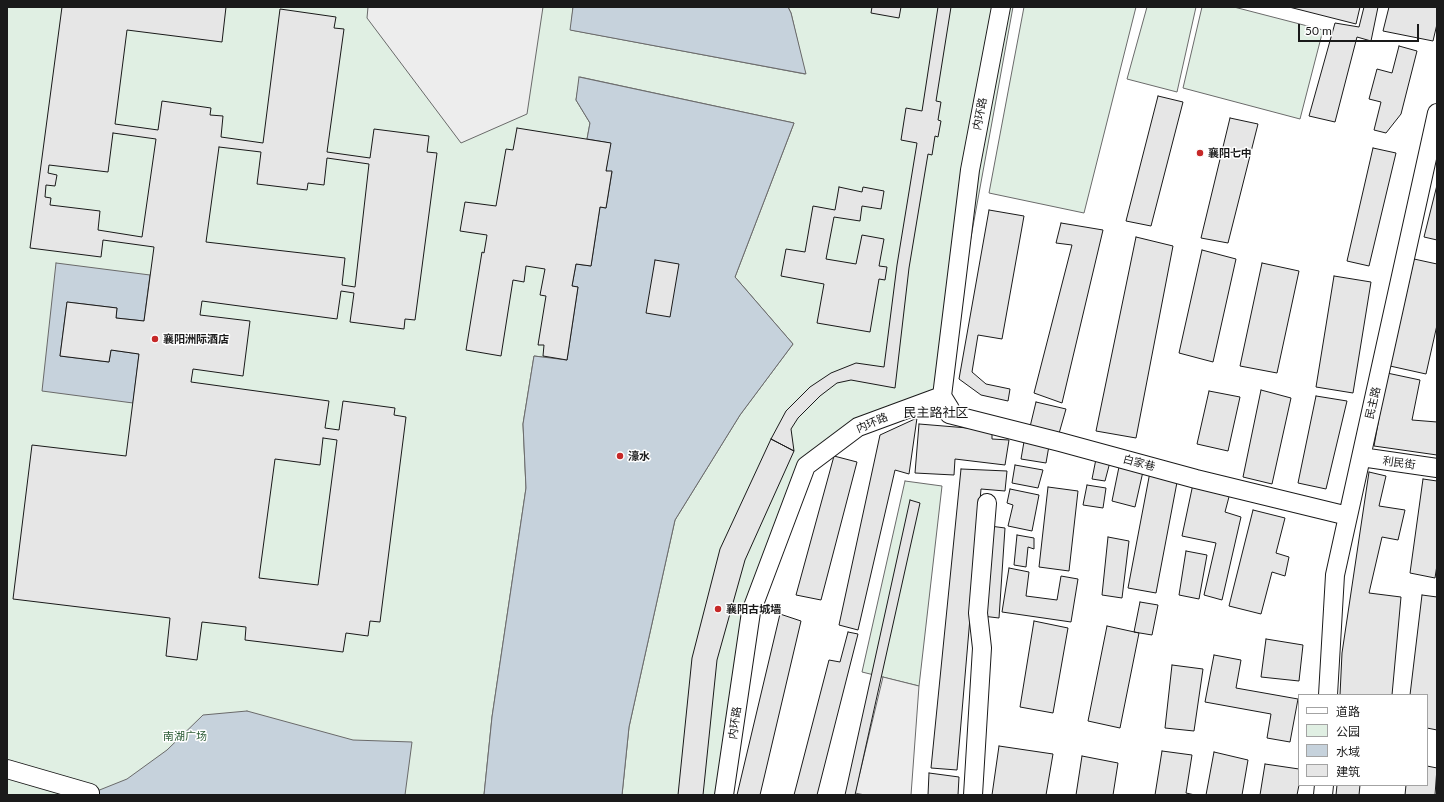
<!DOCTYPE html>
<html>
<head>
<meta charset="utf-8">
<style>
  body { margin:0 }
  #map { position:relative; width:1444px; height:802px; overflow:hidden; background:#fff; font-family:Lato,"Noto Sans SC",sans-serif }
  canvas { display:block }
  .frame { position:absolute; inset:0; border:8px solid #1a1a1a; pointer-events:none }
  .legend { position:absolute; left:1298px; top:694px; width:130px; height:92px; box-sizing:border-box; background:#fff; border:1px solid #a3a3a3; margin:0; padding:5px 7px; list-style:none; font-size:12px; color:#1a1a1a }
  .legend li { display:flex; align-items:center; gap:8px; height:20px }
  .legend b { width:20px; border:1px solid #a3a3a3 }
  .scale { position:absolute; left:1298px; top:24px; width:121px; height:18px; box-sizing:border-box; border:2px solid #1a1a1a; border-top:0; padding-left:5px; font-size:12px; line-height:14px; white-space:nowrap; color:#1a1a1a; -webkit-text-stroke:3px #fff; paint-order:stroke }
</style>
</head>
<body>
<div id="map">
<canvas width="1444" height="802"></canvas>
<div class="frame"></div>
<ul class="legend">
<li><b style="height:5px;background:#fff"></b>道路</li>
<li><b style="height:11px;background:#e0efe3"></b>公园</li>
<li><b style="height:11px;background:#c6d2dc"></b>水域</li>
<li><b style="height:11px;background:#e6e6e6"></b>建筑</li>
</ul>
<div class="scale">50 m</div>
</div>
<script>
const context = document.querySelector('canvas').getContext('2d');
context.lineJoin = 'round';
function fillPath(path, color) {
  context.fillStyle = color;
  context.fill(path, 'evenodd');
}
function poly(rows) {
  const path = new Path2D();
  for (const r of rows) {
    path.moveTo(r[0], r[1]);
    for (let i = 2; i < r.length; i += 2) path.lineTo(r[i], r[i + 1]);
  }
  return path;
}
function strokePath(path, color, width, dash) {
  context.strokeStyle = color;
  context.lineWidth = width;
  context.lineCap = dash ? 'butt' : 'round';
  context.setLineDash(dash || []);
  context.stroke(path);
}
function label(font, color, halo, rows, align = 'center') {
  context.font = font + ' Lato,"Noto Sans SC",sans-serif';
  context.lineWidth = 3;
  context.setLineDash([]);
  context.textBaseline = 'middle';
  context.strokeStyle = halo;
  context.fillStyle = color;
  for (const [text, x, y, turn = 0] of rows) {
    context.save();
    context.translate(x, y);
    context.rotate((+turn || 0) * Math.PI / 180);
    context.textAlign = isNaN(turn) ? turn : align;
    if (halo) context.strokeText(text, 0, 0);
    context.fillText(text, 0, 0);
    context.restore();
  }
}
const green = poly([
  [7,7,573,7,571,30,805,74,791,13,788,7,1013,7,942,396,858,427,806,466,751,612,724,795,622,795,629,727,675,520,740,415,793,344,735,277,794,123,580,77,576,100,590,123,587,139,611,143,606,170,612,171,606,208,601,207,591,266,576,264,572,286,578,287,567,360,534,356,523,424,526,488,492,717,484,795,7,795,7,7],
  [1024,7,1136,7,1084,213,989,193,1024,7],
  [1147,7,1196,7,1177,92,1127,79,1147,7],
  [1202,7,1234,7,1323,30,1300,119,1183,88,1202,7],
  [905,481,942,486,919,686,862,672,905,481]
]);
fillPath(green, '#e0efe3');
strokePath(green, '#6a6a6a', 1);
const parking = poly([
  [368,7,543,7,527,114,461,143,367,18,368,7],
  [883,677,919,686,911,795,865,795,855,793,883,677]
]);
fillPath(parking, '#ededed');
strokePath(parking, '#6a6a6a', 1);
const water = poly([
  [573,7,788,7,791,13,806,74,570,30,573,7],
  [579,77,794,123,735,277,793,344,740,415,675,520,629,727,622,795,484,795,492,717,526,488,523,424,534,356,567,360,578,287,572,286,576,264,591,266,600,207,606,208,612,172,606,171,610,143,587,139,590,123,576,100,579,77],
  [56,263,150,275,144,321,116,318,117,308,67,302,60,356,109,362,111,350,139,354,133,403,42,391,56,263],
  [247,711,353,740,412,742,405,795,87,795,127,779,167,750,203,715,247,711]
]);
fillPath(water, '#c6d2dc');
strokePath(water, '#6a6a6a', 1);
const building = poly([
  [62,7,226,7,222,42,127,30,115,124,158,130,162,101,211,108,210,115,223,116,221,137,263,143,280,9,336,17,334,28,344,29,327,152,370,158,374,129,429,136,427,152,437,153,415,320,405,319,404,329,350,322,354,293,341,291,337,319,202,301,200,315,250,321,243,376,193,369,191,382,329,401,325,428,339,430,343,401,395,408,394,415,406,417,380,622,370,621,368,636,346,633,343,652,245,640,246,627,202,622,197,660,166,656,170,618,13,599,32,445,126,456,139,354,111,350,109,362,60,356,67,302,117,308,116,318,144,321,154,247,103,240,101,257,30,248,62,7],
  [113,133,156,139,142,237,98,230,100,211,50,205,51,198,45,197,46,185,55,186,57,175,48,173,49,165,108,172,113,133],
  [219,147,261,152,257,184,307,190,308,183,324,185,327,158,369,164,355,287,342,285,345,258,206,242,219,147],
  [323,438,337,440,318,585,259,578,275,459,320,465,323,438],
  [872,7,901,7,899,18,871,13,872,7],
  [938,7,951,7,936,101,941,102,938,120,941,121,938,137,935,136,932,155,928,154,909,268,895,388,851,380,837,383,820,396,798,418,791,429,794,451,771,439,786,411,810,387,831,373,856,363,884,367,897,265,917,143,901,140,906,108,922,111,938,7],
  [1289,7,1360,7,1356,24,1289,7],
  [1364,7,1378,7,1371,41,1357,37,1335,122,1309,116,1335,23,1359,27,1364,7],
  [1389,7,1437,7,1437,24,1433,41,1383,31,1389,7],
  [1399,46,1417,51,1401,114,1386,133,1374,130,1381,102,1369,99,1377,69,1392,73,1399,46],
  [1158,96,1183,102,1151,226,1126,221,1158,96],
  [1230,118,1258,124,1228,243,1201,238,1230,118],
  [517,128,611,143,606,171,612,171,606,208,600,207,591,266,576,264,572,286,578,287,567,360,543,356,544,345,538,345,546,296,540,295,545,269,526,266,524,282,513,280,501,356,466,350,482,252,484,253,487,235,460,231,465,202,496,206,506,149,513,150,517,128],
  [1373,148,1396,153,1369,266,1347,261,1373,148],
  [1437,185,1437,240,1424,237,1437,185],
  [839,187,862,192,863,187,884,191,881,209,862,206,860,221,834,217,826,259,856,264,862,235,884,239,879,266,887,267,885,280,879,279,870,332,817,323,824,284,781,276,786,249,805,252,813,206,835,210,839,187],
  [989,210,1024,216,1002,339,978,335,972,372,986,384,1010,389,1008,401,981,395,959,379,989,210],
  [1061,223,1103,230,1062,403,1034,393,1072,245,1056,243,1061,223],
  [1136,237,1173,246,1136,438,1096,431,1136,237],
  [1202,250,1236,259,1213,362,1179,353,1202,250],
  [1414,259,1437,264,1437,325,1426,374,1390,366,1414,259],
  [655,260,679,264,670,317,646,313,655,260],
  [1262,263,1299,271,1277,373,1240,366,1262,263],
  [1334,276,1371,282,1353,393,1316,387,1334,276],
  [1387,373,1420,380,1412,420,1437,422,1437,455,1374,446,1387,373],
  [1261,390,1291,398,1272,484,1243,477,1261,390],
  [1209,391,1240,397,1228,451,1197,444,1209,391],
  [1316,396,1347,401,1326,489,1298,483,1316,396],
  [1036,402,1066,409,1058,437,1029,431,1036,402],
  [917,418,909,474,895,470,858,630,839,625,880,435,917,418],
  [919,424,992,430,992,439,1009,440,1005,465,955,459,954,475,915,473,919,424],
  [1025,436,1050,440,1046,463,1021,459,1025,436],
  [771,439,794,451,745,560,717,660,703,795,678,795,692,658,720,549,771,439],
  [834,456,857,462,821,600,796,595,834,456],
  [1096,459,1110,462,1105,481,1092,479,1096,459],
  [1120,462,1144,467,1135,507,1112,501,1120,462],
  [1015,465,1043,470,1038,488,1012,483,1015,465],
  [961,469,1007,471,1005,491,981,489,957,770,931,768,961,469],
  [1150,472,1178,477,1156,593,1128,588,1150,472],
  [1369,472,1386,476,1379,506,1405,510,1398,540,1382,537,1369,593,1401,597,1392,695,1340,695,1342,653,1369,472],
  [1423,479,1437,481,1437,565,1435,578,1410,573,1423,479],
  [1193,484,1230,493,1225,512,1241,517,1222,600,1204,595,1216,543,1182,536,1193,484],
  [1087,485,1106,488,1103,508,1083,505,1087,485],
  [1048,487,1078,491,1069,571,1039,567,1048,487],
  [1010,489,1039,495,1032,531,1008,526,1013,505,1007,503,1010,489],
  [910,500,920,503,855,795,845,795,910,500],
  [1253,510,1285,518,1276,553,1289,557,1285,576,1272,572,1261,614,1229,606,1253,510],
  [990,526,1005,528,999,618,982,616,990,526],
  [1017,535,1034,538,1034,549,1028,547,1026,567,1014,565,1017,535],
  [1108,537,1129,541,1122,598,1102,595,1108,537],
  [1186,551,1207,555,1199,599,1179,595,1186,551],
  [1009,568,1029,572,1026,596,1057,600,1061,576,1078,579,1071,622,1002,612,1009,568],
  [1422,595,1437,597,1437,730,1427,728,1427,695,1410,695,1422,595],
  [1140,602,1158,605,1152,635,1134,632,1140,602],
  [780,614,801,621,760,795,737,795,780,614],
  [1034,621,1068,628,1053,713,1020,707,1034,621],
  [1107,626,1139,633,1120,728,1088,721,1107,626],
  [848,632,858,634,817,795,794,795,829,660,840,662,848,632],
  [1266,639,1303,645,1299,681,1261,677,1266,639],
  [1214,655,1241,660,1236,688,1298,699,1290,742,1267,738,1271,714,1205,702,1214,655],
  [1172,665,1203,669,1194,731,1165,728,1172,665],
  [999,746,1053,754,1046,795,992,795,999,746],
  [1162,751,1192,755,1186,793,1195,795,1155,795,1162,751],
  [1214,752,1248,760,1242,795,1206,795,1214,752],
  [1082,756,1118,763,1113,795,1076,795,1082,756],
  [1265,764,1299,769,1299,785,1297,795,1260,795,1265,764],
  [1427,766,1437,768,1435,795,1405,795,1406,785,1427,785,1427,766],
  [929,773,959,777,958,795,928,795,929,773],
  [1337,785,1360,785,1359,795,1336,795,1337,785]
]);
fillPath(building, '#e6e6e6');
strokePath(building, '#1a1a1a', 1);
const minor = poly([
  [942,396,950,409,949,414,1060,442,1196,479,1348,516],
  [1361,457,1437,468],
  [1328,695,1335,575,1437,113],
  [7,769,90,793,87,795],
  [724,795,751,612,806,466,858,427,942,396,970,170,1001,7],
  [973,795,982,648,978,613,987,503],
  [1323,795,1324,785]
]);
strokePath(minor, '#1a1a1a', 20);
strokePath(minor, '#fff', 18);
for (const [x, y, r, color] of [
  [1200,153,4,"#c62828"],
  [155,339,4,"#c62828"],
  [620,456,4,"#c62828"],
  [718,609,4,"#c62828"]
]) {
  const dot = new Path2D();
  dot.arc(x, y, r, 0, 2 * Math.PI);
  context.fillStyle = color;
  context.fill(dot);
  strokePath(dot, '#fff', 1.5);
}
label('11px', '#1a1a1a', '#fff', [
  ["内环路",980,114,-79],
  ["民主路",1373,403,-77],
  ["内环路",872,423,-23],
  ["白家巷",1139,463,15],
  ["利民街",1399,463,8],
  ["内环路",735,723,-82]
]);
label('bold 11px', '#1a1a1a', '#fff', [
  ["襄阳七中",1208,153],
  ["襄阳洲际酒店",163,339],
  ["濠水",628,456],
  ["襄阳古城墙",726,609]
], 'left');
label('11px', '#2b5a34', '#fff', [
  ["南湖广场",185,736]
]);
label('13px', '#1a1a1a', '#fff', [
  ["民主路社区",936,413]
]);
</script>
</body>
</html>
